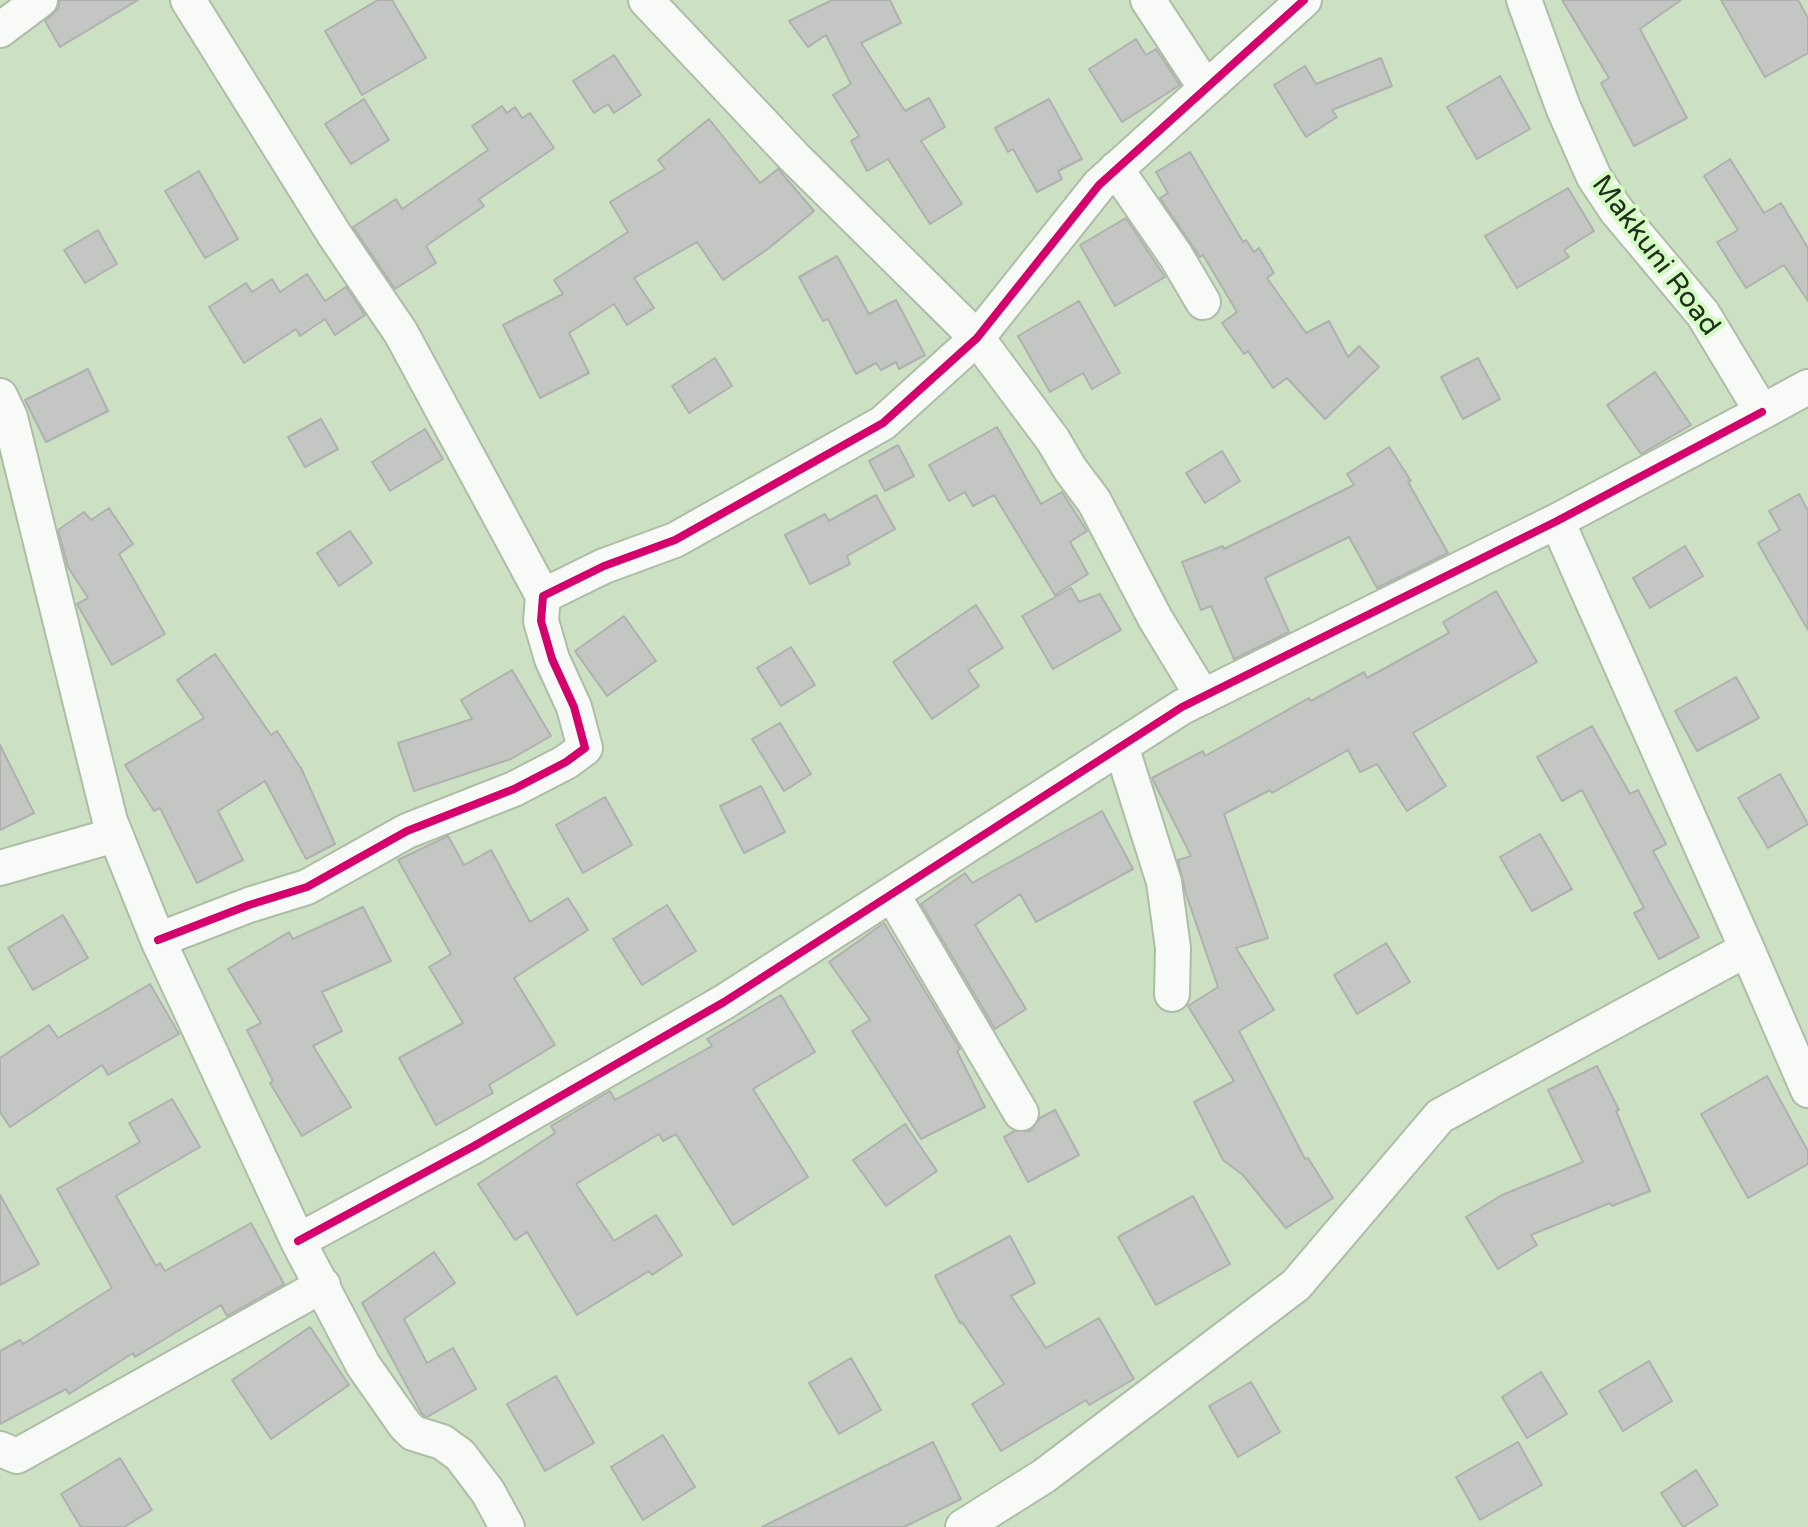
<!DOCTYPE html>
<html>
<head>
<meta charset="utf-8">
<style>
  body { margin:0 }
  canvas { display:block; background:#cce1c4 }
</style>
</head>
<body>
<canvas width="1808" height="1527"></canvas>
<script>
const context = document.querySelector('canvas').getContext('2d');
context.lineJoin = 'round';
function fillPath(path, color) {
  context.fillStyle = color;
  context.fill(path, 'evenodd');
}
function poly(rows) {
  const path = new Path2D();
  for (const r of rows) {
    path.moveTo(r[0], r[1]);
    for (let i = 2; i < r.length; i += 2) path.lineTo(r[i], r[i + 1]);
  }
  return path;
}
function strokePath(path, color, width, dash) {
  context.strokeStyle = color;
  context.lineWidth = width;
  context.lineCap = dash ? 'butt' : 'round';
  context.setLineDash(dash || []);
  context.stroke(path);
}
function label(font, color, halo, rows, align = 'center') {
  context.font = font + ' "Varela Round",sans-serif';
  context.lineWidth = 8;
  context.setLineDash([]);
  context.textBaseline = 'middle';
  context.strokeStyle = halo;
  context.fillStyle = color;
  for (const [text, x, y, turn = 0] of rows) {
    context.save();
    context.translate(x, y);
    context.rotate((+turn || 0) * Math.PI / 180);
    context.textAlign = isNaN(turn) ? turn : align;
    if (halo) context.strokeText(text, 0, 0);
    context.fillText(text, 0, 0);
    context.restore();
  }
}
const building = poly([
  [60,0,138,0,60,47,45,21,58,9,60,0],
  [378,0,392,0,426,58,362,95,325,31,378,0],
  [832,0,890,0,901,23,861,43,905,111,929,98,945,127,921,141,962,204,930,224,888,159,867,171,851,141,859,136,833,95,851,84,826,35,808,47,789,21,832,0],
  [1562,0,1681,0,1640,29,1687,118,1634,146,1601,83,1609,78,1562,0],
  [1721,0,1798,0,1808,18,1808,53,1765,77,1721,0],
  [1136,39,1146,55,1156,49,1180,85,1122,122,1089,69,1136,39],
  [614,55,641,95,614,113,608,104,594,113,573,81,614,55],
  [1381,58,1392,86,1332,110,1337,117,1306,137,1274,85,1305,66,1316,84,1381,58],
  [1500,76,1530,129,1477,159,1447,107,1500,76],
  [364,99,389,140,351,164,325,124,364,99],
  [1049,99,1082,159,1058,171,1062,179,1037,192,1013,149,1008,152,995,128,1049,99],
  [502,106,507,113,515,107,522,118,530,113,554,148,479,199,484,206,426,246,436,263,395,289,353,227,396,199,402,209,488,150,472,126,502,106],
  [709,119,760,183,778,169,814,211,769,248,723,280,697,242,634,278,654,308,627,325,614,304,569,333,589,373,540,398,503,325,563,294,554,280,628,232,610,202,665,169,658,160,709,119],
  [1190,152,1243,242,1246,240,1254,252,1259,248,1274,273,1267,278,1306,333,1329,321,1348,357,1359,346,1379,367,1325,419,1287,378,1273,388,1248,351,1244,354,1222,323,1237,312,1203,255,1200,257,1160,198,1168,193,1156,172,1190,152],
  [1730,159,1764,213,1781,203,1808,248,1808,301,1784,265,1746,288,1717,242,1738,230,1704,176,1730,159],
  [199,171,238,239,205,258,165,191,199,171],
  [1568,188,1594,231,1564,250,1569,257,1517,288,1485,236,1568,188],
  [1126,218,1165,277,1115,306,1080,245,1126,218],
  [98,230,117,264,85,283,64,250,98,230],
  [837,256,869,314,896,300,925,355,899,369,896,362,881,370,876,363,856,374,828,319,823,321,799,277,837,256],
  [307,274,325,301,346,287,365,315,335,335,325,319,300,336,296,329,244,363,209,307,246,283,252,292,272,279,280,292,307,274],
  [1079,301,1120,373,1092,389,1083,373,1050,392,1018,336,1079,301],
  [715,358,732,386,689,413,672,386,715,358],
  [1478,358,1500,399,1463,419,1441,377,1478,358],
  [88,369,108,411,46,442,25,400,88,369],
  [1655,372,1691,425,1641,454,1607,405,1655,372],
  [321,419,338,449,305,467,288,437,321,419],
  [997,427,1041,504,1062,492,1087,531,1070,542,1088,574,1055,595,994,495,973,506,965,492,949,501,929,465,997,427],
  [425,429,443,459,390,491,372,462,425,429],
  [898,445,914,476,885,491,869,461,898,445],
  [1389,447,1411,481,1408,482,1448,553,1377,588,1349,537,1265,578,1289,632,1234,659,1211,606,1201,610,1182,562,1223,546,1224,549,1354,485,1347,474,1389,447],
  [1222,451,1240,481,1205,503,1186,473,1222,451],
  [1799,494,1808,511,1808,630,1758,543,1780,530,1769,511,1799,494],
  [876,495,895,529,847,556,850,564,810,584,785,535,825,514,829,521,876,495],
  [109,508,133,544,119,554,165,634,112,665,77,604,88,598,68,567,58,530,84,512,91,520,109,508],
  [350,531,372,563,339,586,317,553,350,531],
  [1685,546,1703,576,1650,608,1633,578,1685,546],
  [1071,588,1079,602,1100,594,1121,630,1053,669,1022,616,1071,588],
  [1496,591,1537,662,1413,733,1446,786,1407,811,1377,764,1360,772,1348,750,1272,793,1270,790,1224,814,1268,938,1236,948,1274,1010,1239,1031,1305,1159,1308,1158,1333,1198,1286,1228,1243,1175,1223,1160,1194,1102,1234,1081,1188,1006,1218,987,1186,894,1178,860,1191,856,1152,778,1203,751,1205,756,1309,698,1311,701,1364,672,1367,678,1449,633,1443,622,1496,591],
  [976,605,1003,648,968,670,979,686,932,719,893,662,976,605],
  [624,616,656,661,607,696,575,651,624,616],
  [791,647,815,685,781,706,757,668,791,647],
  [215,654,271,735,277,731,302,770,335,844,306,859,265,781,218,811,243,860,197,883,160,808,154,811,125,765,204,718,177,680,215,654],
  [512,670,551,736,511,759,414,791,398,743,472,719,461,700,512,670],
  [1736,677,1759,718,1697,751,1675,711,1736,677],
  [780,723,811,774,784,791,752,739,780,723],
  [1592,726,1630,794,1638,790,1666,844,1653,851,1699,937,1659,959,1634,913,1644,908,1582,790,1562,801,1537,757,1592,726],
  [0,745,34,813,0,830,0,745],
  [1780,774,1808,824,1768,848,1738,798,1780,774],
  [761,786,785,832,744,853,720,806,761,786],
  [605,797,632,845,583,873,556,825,605,797],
  [1102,811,1133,869,1036,922,1020,894,975,925,1026,1009,995,1029,921,904,965,873,972,883,1102,811],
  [1540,834,1572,889,1532,911,1500,857,1540,834],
  [448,836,464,865,491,850,530,922,568,898,588,930,514,978,555,1045,489,1085,493,1093,436,1125,399,1058,463,1023,429,967,451,954,398,860,448,836],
  [667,905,696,951,642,985,613,939,667,905],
  [363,907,391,961,322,992,342,1031,313,1046,351,1107,302,1136,270,1083,273,1081,247,1030,261,1023,228,969,289,932,293,939,363,907],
  [63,915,88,958,33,990,8,948,63,915],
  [884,923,960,1049,957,1051,985,1107,921,1139,852,1031,870,1020,829,962,884,923],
  [1386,943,1410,982,1357,1014,1334,975,1386,943],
  [150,984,179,1034,108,1075,102,1065,10,1127,0,1112,0,1058,49,1025,58,1038,150,984],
  [781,995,815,1052,753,1089,808,1177,733,1225,676,1134,663,1141,659,1134,576,1184,614,1241,656,1215,682,1255,652,1275,649,1271,577,1315,527,1232,515,1240,478,1184,555,1133,551,1126,610,1091,615,1100,712,1046,707,1039,781,995],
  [1597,1066,1619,1110,1616,1111,1650,1191,1612,1206,1610,1203,1531,1235,1537,1245,1498,1269,1466,1217,1502,1195,1583,1162,1548,1090,1597,1066],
  [1767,1076,1808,1151,1808,1164,1748,1198,1701,1114,1767,1076],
  [172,1099,200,1147,116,1196,156,1266,160,1263,165,1271,251,1223,284,1284,227,1316,221,1305,135,1357,133,1353,69,1394,66,1389,0,1424,0,1351,20,1340,23,1344,112,1288,57,1189,140,1142,129,1123,172,1099],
  [1055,1110,1079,1155,1028,1182,1004,1137,1015,1131,1030,1131,1040,1118,1055,1110],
  [905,1124,937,1171,886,1206,853,1160,905,1124],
  [0,1195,39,1264,0,1285,0,1195],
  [1193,1196,1230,1264,1156,1305,1118,1237,1193,1196],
  [1010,1236,1035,1283,1011,1296,1046,1348,1099,1318,1134,1379,1089,1405,1086,1400,1001,1451,972,1404,1004,1384,962,1322,960,1323,935,1276,1010,1236],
  [434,1252,455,1283,404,1319,427,1363,453,1348,476,1389,427,1417,422,1414,362,1303,434,1252],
  [310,1327,349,1385,271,1439,232,1380,310,1327],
  [851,1358,881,1410,839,1434,809,1383,851,1358],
  [1649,1361,1672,1401,1623,1431,1599,1391,1649,1361],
  [1541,1372,1567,1414,1527,1438,1502,1397,1541,1372],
  [556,1376,594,1443,545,1471,507,1404,556,1376],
  [1251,1382,1280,1432,1238,1457,1209,1406,1251,1382],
  [663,1435,695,1487,643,1520,611,1467,663,1435],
  [933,1442,961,1499,904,1527,762,1527,933,1442],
  [1518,1442,1542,1485,1480,1520,1456,1477,1518,1442],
  [120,1458,152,1510,124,1527,81,1527,61,1494,120,1458],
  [1696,1470,1718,1505,1683,1527,1661,1493,1696,1470]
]);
fillPath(building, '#c4c6c3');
strokePath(building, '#afb1ae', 2);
const minor = poly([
  [188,0,334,234,401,333,543,596],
  [646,0,795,158,977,338,1053,440,1070,469,1094,501,1155,618,1203,697],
  [1148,0,1205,87],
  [1524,0,1563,107,1594,177,1616,210,1703,314,1762,412,1808,387],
  [0,30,40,0],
  [1116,169,1176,256,1203,302],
  [0,396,10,417,110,821,158,940,298,1241,363,1365,405,1425,413,1433,442,1442,460,1455,488,1492,507,1527],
  [1557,521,1747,949],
  [1121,746,1164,882,1173,948,1172,994],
  [0,868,115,835],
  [892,894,1021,1113],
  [158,940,249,905,307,887,407,831,514,789,566,762,585,748,574,707,552,659,541,621,543,596,604,566,675,540,883,423,977,338,1099,185,1304,0],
  [298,1241,474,1146,724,1002,1182,707,1557,521,1762,412],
  [0,1449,17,1456,323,1285],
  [963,1527,1044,1476,1296,1285,1440,1116,1747,949,1808,1090]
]);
strokePath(minor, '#adbda6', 38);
strokePath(minor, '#f7faf6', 34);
strokePath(poly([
  [158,940,249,905,307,887,407,831,514,789,566,762,585,748,574,707,552,659,541,621,543,596,604,566,675,540,883,423,977,338,1099,185,1304,0],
  [298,1241,474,1146,724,1002,1182,707,1557,521,1762,412]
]), '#d6006c', 8);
label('28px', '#202f1a', '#d4fbc4', [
  ["Makkuni Road",1655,256,53]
]);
</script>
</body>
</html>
